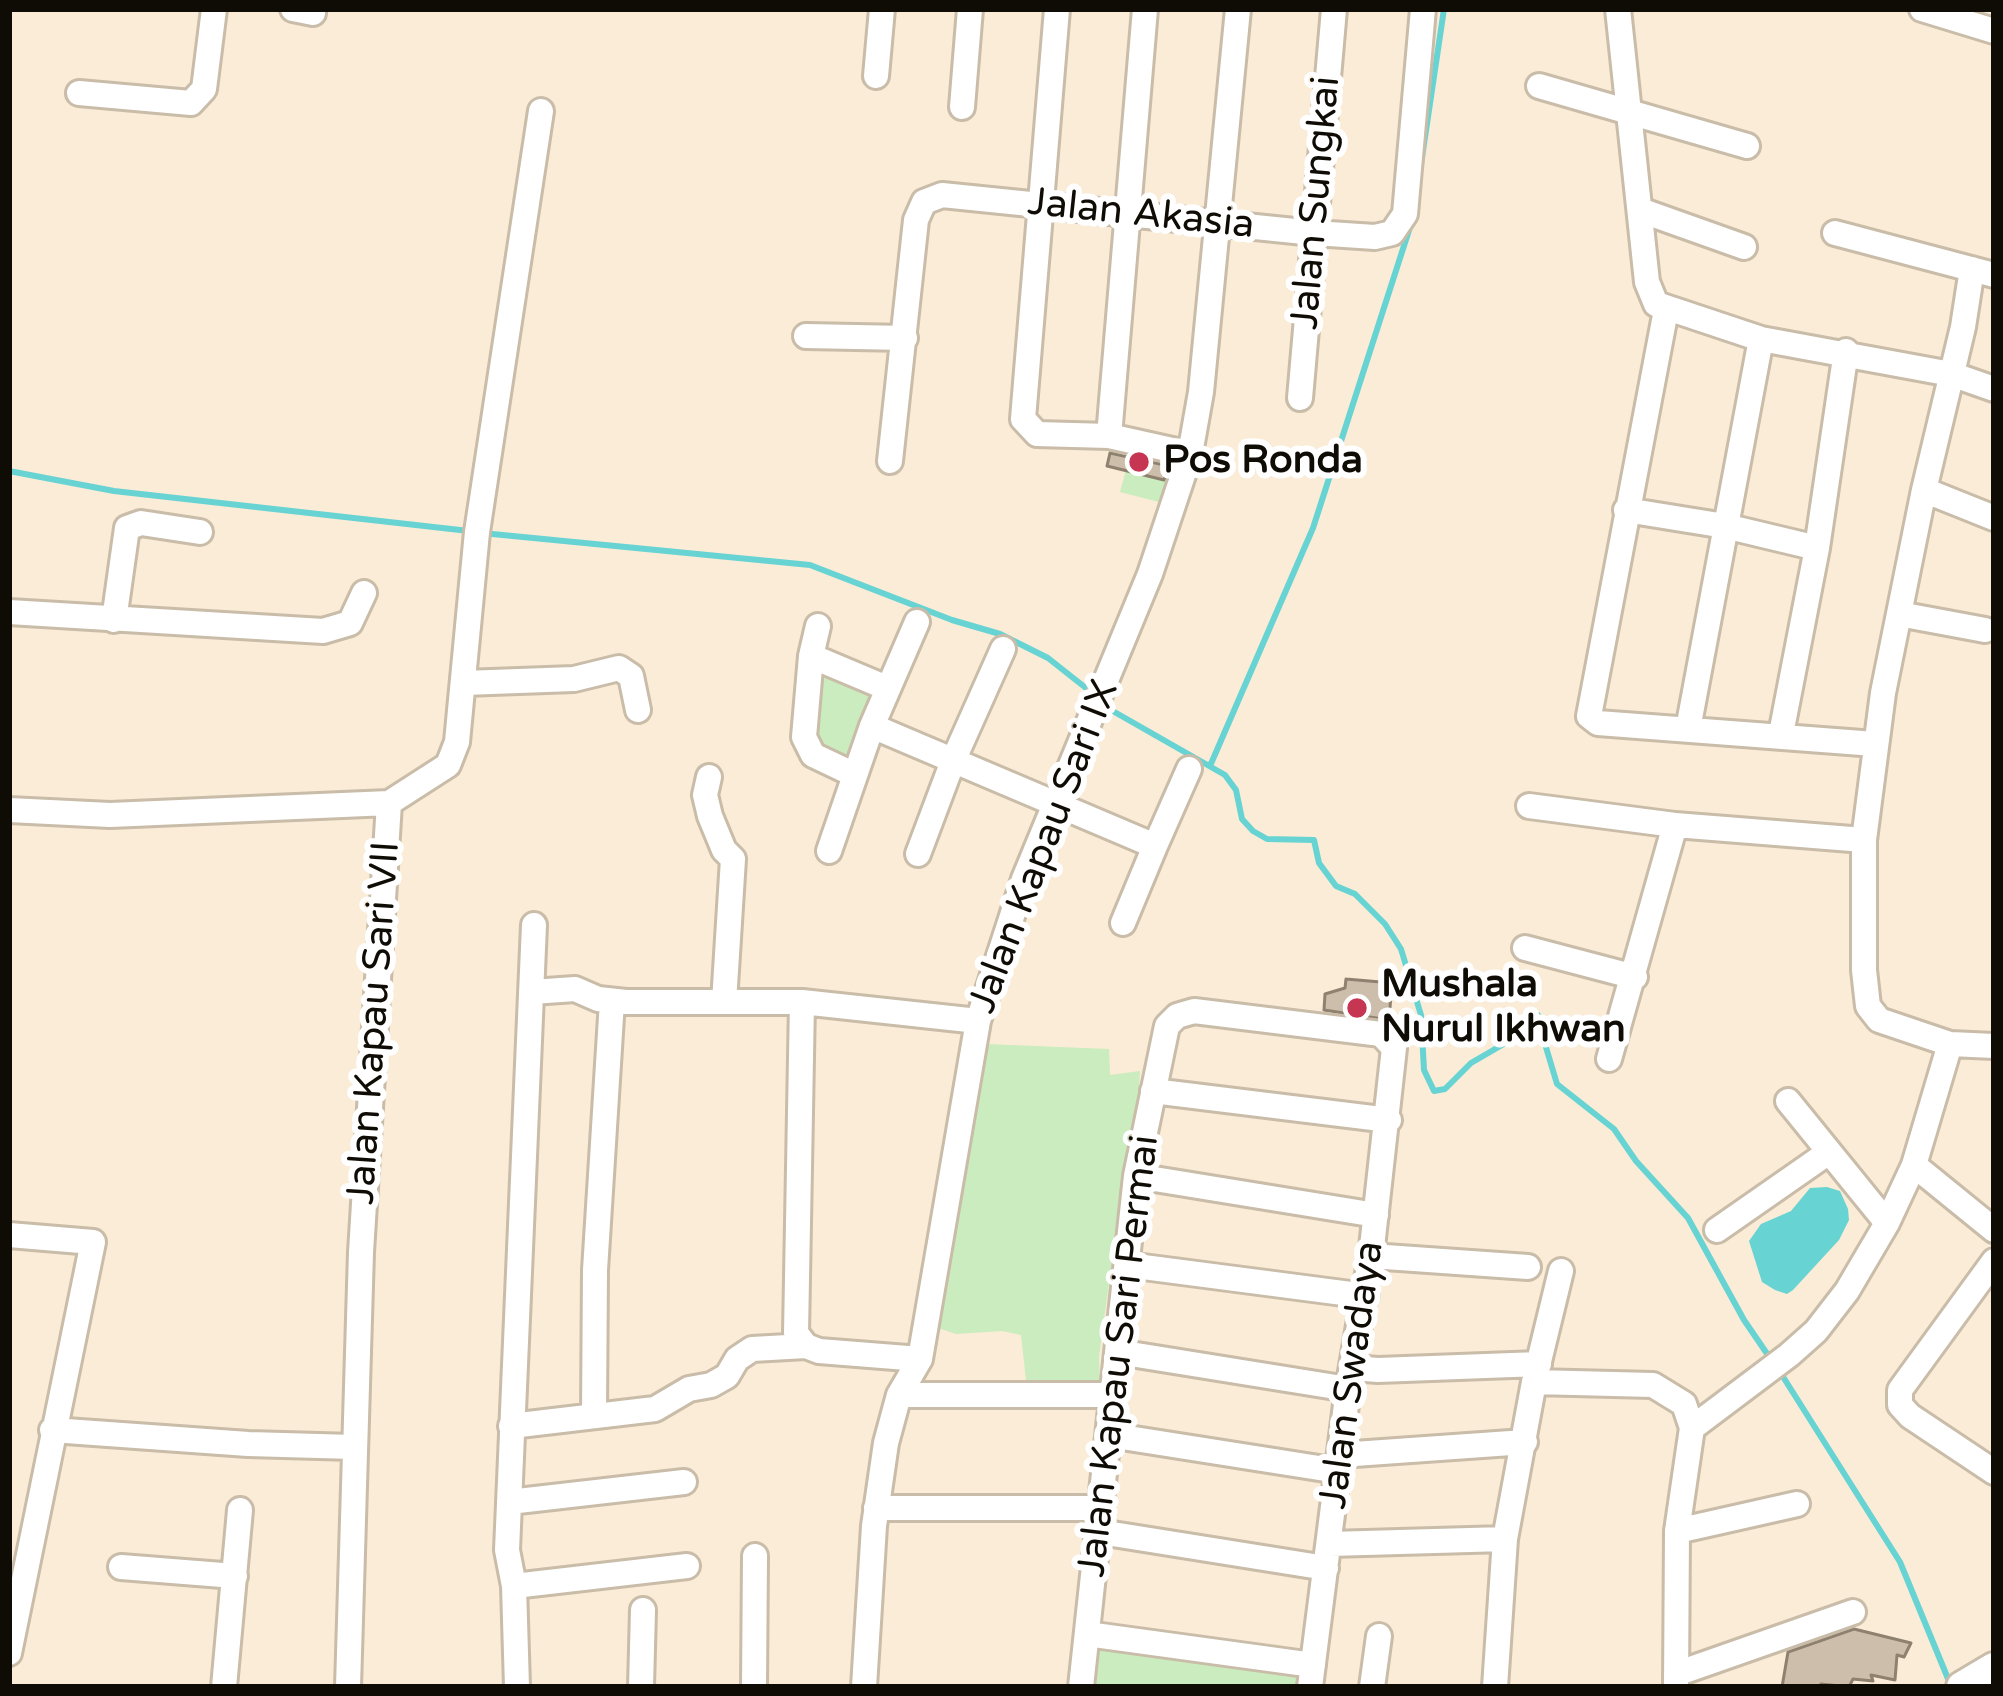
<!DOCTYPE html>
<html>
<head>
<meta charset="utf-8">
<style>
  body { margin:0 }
  #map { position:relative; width:2003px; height:1696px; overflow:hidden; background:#faecd7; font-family:"Varela Round",sans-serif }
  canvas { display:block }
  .frame { position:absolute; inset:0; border:12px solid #0f0b05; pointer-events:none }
</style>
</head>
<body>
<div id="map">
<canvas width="2003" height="1696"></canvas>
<div class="frame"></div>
</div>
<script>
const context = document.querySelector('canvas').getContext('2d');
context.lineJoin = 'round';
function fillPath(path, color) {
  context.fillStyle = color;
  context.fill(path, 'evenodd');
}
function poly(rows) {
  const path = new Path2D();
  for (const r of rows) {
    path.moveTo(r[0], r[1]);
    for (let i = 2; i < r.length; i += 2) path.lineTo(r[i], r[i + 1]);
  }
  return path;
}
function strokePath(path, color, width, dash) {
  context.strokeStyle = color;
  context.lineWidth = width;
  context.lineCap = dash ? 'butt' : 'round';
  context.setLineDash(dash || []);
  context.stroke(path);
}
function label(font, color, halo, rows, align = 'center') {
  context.font = font + ' "Varela Round",sans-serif';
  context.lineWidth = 12;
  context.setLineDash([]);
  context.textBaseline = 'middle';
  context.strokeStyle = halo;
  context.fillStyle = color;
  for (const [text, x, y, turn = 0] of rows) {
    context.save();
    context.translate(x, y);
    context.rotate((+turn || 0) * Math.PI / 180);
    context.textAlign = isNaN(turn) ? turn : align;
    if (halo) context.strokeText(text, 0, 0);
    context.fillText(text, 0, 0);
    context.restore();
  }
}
fillPath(poly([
  [1126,470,1166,480,1159,502,1120,492],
  [818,666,878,689,855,770,815,752],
  [985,1044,1109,1049,1110,1075,1140,1071,1137,1121,1126,1157,1099,1357,1100,1390,1027,1389,1021,1335,1002,1331,956,1334,938,1328,936,1322,942,1301,942,1270],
  [1087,1634,1313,1665,1310,1687,1081,1687]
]), '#caecbe');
fillPath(poly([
  [1827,1187,1840,1191,1848,1209,1849,1220,1839,1240,1793,1290,1787,1294,1775,1290,1762,1282,1749,1241,1761,1224,1791,1211,1810,1188]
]), '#67d3d3');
strokePath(poly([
  [1421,164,1444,9],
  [9,471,114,491,469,531],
  [482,533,810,565,952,620,1000,634,1048,658,1091,692],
  [1104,706,1225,775,1236,790,1242,819,1253,831,1267,839,1314,840,1319,863,1336,886,1355,894,1385,924,1401,949,1421,1015,1424,1070,1434,1091,1445,1089,1471,1063,1502,1045,1531,1015,1538,1015,1545,1026,1545,1044,1557,1084,1614,1129,1636,1161,1688,1218,1744,1320,1772,1361],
  [1210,766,1313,528,1411,224],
  [1780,1372,1900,1562,1951,1686]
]), '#67d3d3', 6);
const building = poly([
  [1110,453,1169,466,1164,480,1107,466,1110,453],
  [1346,979,1392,983,1389,1020,1324,1010,1325,994,1345,988,1346,979],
  [1854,1629,1911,1643,1904,1657,1897,1655,1895,1680,1871,1675,1873,1681,1853,1679,1849,1687,1821,1684,1818,1687,1782,1687,1788,1652,1854,1629]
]);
fillPath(building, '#ccbeaa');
strokePath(building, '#8e816f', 3);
const minor = poly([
  [293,9,313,13],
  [1057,9,1023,419,1037,434,1109,436,1190,454],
  [1618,9,1647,282,1656,304,1761,339,1951,374,1994,389],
  [1922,9,1994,31],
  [876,76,882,9],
  [1539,86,1747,146],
  [79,93,191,103,204,89,214,9],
  [962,107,970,9],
  [1640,210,1744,247],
  [1835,233,1994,275],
  [1972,269,1963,327,1924,490,1883,693,1864,840,1864,970,1868,1006,1879,1020,1950,1044,1994,1046],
  [1666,310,1589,716,1598,723,1875,744],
  [806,336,905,338],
  [1300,398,1334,9],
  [1109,436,1145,9],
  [890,461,916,220,924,202,942,195,1314,233,1375,237,1392,233,1405,214,1423,9],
  [1924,490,1994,518],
  [1626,510,1725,526,1817,548],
  [9,612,323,631,350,623,364,593],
  [1899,614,1985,630],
  [114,620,127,528,141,523,200,532],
  [818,626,811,656,804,737,813,755,855,775],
  [811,656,887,688],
  [464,683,574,679,619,668,631,676,638,710],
  [872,726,1155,846,1123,923],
  [1688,729,1761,339],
  [1781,734,1817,548,1846,351],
  [709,777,705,795,710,816,724,850,733,859,724,1002],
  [389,803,448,765,457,742,477,532,541,111],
  [1529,806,1675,825],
  [9,810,110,815,389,803],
  [1155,846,1189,769],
  [829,851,872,726,917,622],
  [918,854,953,761,1003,649],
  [1525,948,1635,977],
  [532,992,575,989,598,999,626,1002,802,1002,978,1021],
  [802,1002,796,1333,806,1346,819,1351,920,1359],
  [1609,1059,1675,825,1864,840],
  [1153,1091,1389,1120],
  [1788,1101,1887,1223],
  [1914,1165,1994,1230],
  [1136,1176,1376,1215],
  [1717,1230,1829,1152],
  [9,1235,93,1242,9,1653],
  [1371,1256,1528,1267],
  [1994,1261,1900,1390,1900,1405,1910,1416,1994,1472],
  [1128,1265,1366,1296],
  [1118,1352,1348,1389],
  [1352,1368,1378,1370,1539,1364],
  [1534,1382,1653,1385,1684,1404,1692,1428,1677,1531,1676,1687],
  [899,1395,1113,1395],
  [594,1414,595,1270,612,1001],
  [511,1426,655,1409,689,1389,711,1385,727,1376,737,1359,752,1349,806,1346],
  [1692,1428,1789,1355,1816,1331,1847,1291,1887,1223,1914,1165,1950,1044],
  [52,1430,248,1444,354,1447],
  [1109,1435,1338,1471],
  [1340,1455,1525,1442],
  [509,1502,684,1482],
  [876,1508,1102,1508],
  [1677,1531,1797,1504],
  [1100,1532,1326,1568],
  [1330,1544,1505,1539],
  [121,1567,235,1576],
  [514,1586,687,1566],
  [1087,1634,1313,1665],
  [1676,1674,1853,1612],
  [224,1687,240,1510],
  [348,1687,361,1252,389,803],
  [517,1687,514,1586,507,1550,534,925],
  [641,1687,643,1610],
  [754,1687,755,1556],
  [864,1687,874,1526,886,1443,899,1395,920,1359,978,1021,1024,879,1150,574,1190,454,1201,392,1238,9],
  [1081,1687,1136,1176,1167,1026,1177,1016,1194,1011,1381,1034,1394,1048,1371,1256,1348,1389,1310,1687],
  [1372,1687,1379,1636],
  [1495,1687,1505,1539,1534,1382,1561,1271]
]);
const major = poly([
  [1962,1687,1994,1668]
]);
strokePath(minor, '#c9bca8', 30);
strokePath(major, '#c9bca8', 36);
strokePath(minor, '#fff', 24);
strokePath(major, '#fff', 30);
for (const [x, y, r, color] of [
  [1139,462,12,"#c63652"],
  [1357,1008,12,"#c63652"]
]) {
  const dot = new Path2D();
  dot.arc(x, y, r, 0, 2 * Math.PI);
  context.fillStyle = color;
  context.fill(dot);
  strokePath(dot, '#fff', 4.5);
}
label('39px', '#0f0b05', '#fff', [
  ["Jalan Sungkai",1317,203,-85],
  ["Jalan Akasia",1141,215,6],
  ["Jalan Kapau Sari IX",1045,847,-69],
  ["Jalan Kapau Sari VII",375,1023,-86],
  ["Jalan Kapau Sari Permai",1120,1356,-83],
  ["Jalan Swadaya",1353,1375,-82]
]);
label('bold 39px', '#0f0b05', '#fff', [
  ["Pos Ronda",1163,462],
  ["Mushala",1381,986],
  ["Nurul Ikhwan",1381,1031]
], 'left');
</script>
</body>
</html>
